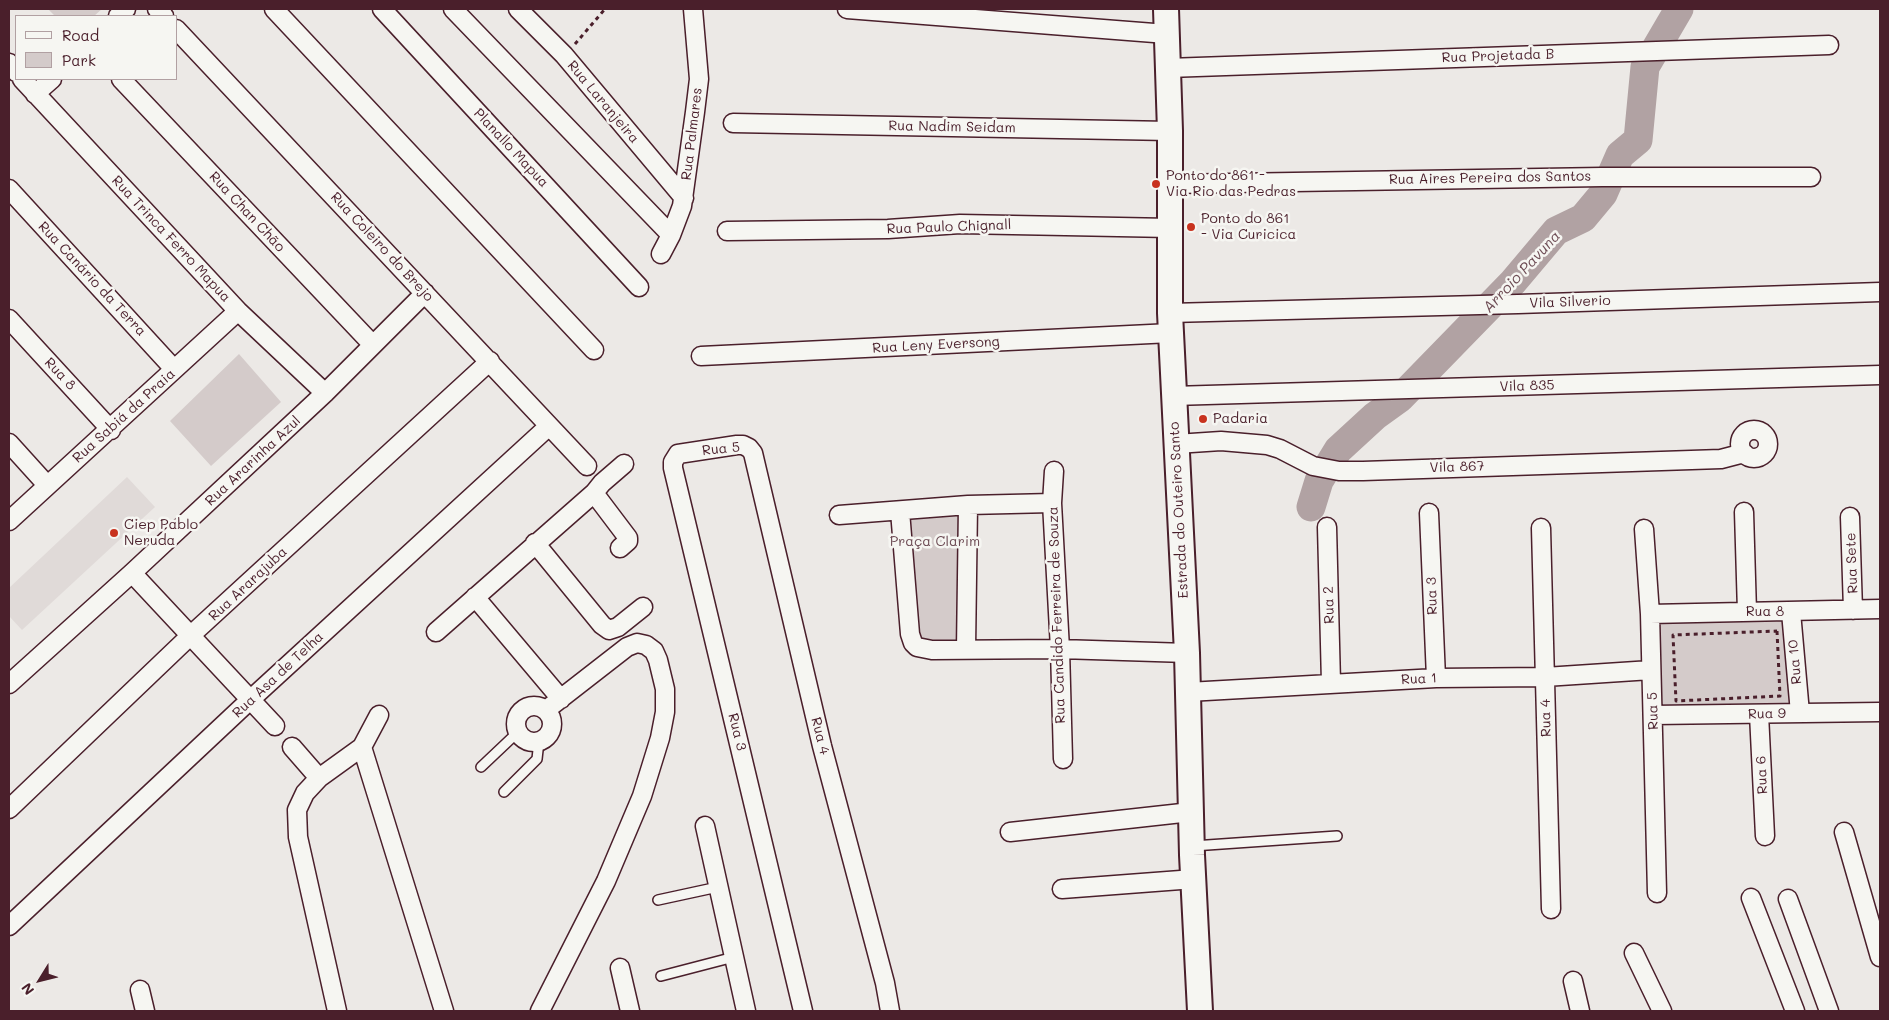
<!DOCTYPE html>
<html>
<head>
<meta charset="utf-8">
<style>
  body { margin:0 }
  #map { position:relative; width:1889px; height:1020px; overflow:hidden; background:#ece9e6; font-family:Mali,sans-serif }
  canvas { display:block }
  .frame { position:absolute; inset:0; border:10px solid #4a1f2b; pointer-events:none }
  .legend { position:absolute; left:15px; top:15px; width:162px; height:65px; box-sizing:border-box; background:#f6f6f2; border:1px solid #b1a0a2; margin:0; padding:6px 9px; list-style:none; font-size:15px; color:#4a1f2b }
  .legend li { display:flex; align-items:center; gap:10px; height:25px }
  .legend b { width:25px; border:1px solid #b1a0a2 }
  .north { position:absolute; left:15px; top:955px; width:50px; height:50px; -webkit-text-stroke:4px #f6f6f2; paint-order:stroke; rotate:234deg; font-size:14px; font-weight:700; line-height:20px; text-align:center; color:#4a1f2b }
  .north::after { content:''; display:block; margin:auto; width:18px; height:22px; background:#4a1f2b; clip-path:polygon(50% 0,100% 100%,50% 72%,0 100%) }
</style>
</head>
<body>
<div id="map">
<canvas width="1889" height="1020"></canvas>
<div class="frame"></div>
<ul class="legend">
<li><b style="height:6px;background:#f6f6f2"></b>Road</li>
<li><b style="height:14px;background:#d4cbca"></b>Park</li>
</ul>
<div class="north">N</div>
</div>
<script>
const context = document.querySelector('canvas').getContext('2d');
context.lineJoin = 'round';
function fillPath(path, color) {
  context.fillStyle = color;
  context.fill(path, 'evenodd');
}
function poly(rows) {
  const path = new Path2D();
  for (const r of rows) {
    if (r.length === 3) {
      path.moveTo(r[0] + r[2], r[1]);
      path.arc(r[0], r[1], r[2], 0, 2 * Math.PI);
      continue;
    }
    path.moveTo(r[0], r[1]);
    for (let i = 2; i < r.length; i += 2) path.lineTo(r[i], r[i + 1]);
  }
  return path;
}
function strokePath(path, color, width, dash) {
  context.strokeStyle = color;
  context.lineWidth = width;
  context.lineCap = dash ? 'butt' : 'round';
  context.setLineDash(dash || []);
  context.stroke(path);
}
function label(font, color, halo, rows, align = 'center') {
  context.font = font + ' Mali,sans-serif';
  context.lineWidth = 5;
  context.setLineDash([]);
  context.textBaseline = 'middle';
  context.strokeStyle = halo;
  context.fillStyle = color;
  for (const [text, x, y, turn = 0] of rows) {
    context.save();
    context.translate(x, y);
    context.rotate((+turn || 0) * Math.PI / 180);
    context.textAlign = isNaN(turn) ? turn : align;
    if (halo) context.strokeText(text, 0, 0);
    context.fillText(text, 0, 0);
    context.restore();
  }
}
fillPath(poly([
  [127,477,155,507,22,630,9,616,9,588]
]), '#e0dad8');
fillPath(poly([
  [48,9,102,9,94,16,55,16],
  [239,354,281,402,211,466,170,421],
  [968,505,966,649,917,647,900,511],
  [1784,619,1791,705,1659,706,1655,620]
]), '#d4cbca');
strokePath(poly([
  [1311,507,1319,481,1338,450,1375,416,1400,398,1513,282,1556,231,1583,218,1603,194,1620,155,1638,140,1645,67,1679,9]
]), '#b1a2a3', 29);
const lane = poly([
  [481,767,518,732],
  [504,792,537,759,539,741],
  [1193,846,1337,836],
  [658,900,718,887],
  [661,976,734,957]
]);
const street = poly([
  [157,9,164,16],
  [274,9,594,350],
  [382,9,639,287],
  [453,9,671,235],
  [518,9,564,55,684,198],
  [847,9,1167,34],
  [118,16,126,9],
  [176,29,587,466],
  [9,63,16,72],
  [1168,68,1829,45],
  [22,79,238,311,325,393],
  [121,79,373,345],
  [35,94,52,79],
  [733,123,1170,131],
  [1170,184,1602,177,1811,177],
  [9,189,174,369],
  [727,231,888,229,960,224,1171,228],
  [661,254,671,235,682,206,695,112,699,79,693,9],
  [1170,313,1518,304,1880,292],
  [9,319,111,430],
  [701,356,1171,333],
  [1173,396,1880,375],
  [1754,444,14],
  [9,443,47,485],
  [1176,444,1221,441,1267,445,1280,449,1313,466,1339,471,1363,471,1721,459,1744,453],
  [1054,471,1052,503,1060,649,1063,759],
  [594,493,628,538,628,541,620,548],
  [900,511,910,634,913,643,917,647,932,650,1060,649,1187,653],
  [1744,512,1747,612],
  [1429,513,1436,678],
  [839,515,968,505,1052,503],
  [1850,517,1853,610],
  [9,521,238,311],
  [1327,527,1331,683],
  [1541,528,1551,909],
  [1644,529,1650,614,1657,893],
  [535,543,602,625,609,630,618,627,643,607],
  [132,573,275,726],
  [475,597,561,699],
  [1791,612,1800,713],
  [1650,614,1880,609],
  [436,632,594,493,602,483,624,464],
  [966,649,968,505],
  [9,684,132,573,325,393,425,293],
  [1188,692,1436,678,1545,677,1651,670],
  [534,724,18],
  [1759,714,1765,836],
  [1653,715,1880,712],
  [292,747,319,778],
  [362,747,444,1011],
  [9,809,190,636,490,361],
  [705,826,746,1011],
  [1010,832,1191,812],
  [1844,832,1880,957],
  [1062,889,1194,879],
  [1751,898,1795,1011],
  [1788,899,1829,1011],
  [9,926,250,700,549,426],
  [1634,953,1662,1011],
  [620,968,630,1011],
  [1573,981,1580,1011],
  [140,990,145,1011],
  [337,1011,298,837,297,810,305,793,319,778,362,747,379,715],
  [540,1011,606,881,642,796,660,738,665,712,665,689,658,660,654,651,646,645,637,643,627,647,546,710],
  [803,1011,673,468,673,462,678,454,737,445,743,445,749,448,753,453,822,746,885,983,890,1011]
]);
const secondary = poly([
  [1166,9,1170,131,1170,313,1187,653,1192,855,1200,1011]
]);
strokePath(lane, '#4a1f2b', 12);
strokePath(street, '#4a1f2b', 21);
strokePath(secondary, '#4a1f2b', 28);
strokePath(poly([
  [575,44,605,9],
  [1777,631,1780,696,1676,701,1673,635,1777,631]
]), '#4a1f2b', 3, [4, 4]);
strokePath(lane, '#f6f6f2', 9);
strokePath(street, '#f6f6f2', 18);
strokePath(secondary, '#f6f6f2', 24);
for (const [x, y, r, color] of [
  [1156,184,5,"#c8321e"],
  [1191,227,5,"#c8321e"],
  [1203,419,5,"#c8321e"],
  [114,533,5,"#c8321e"]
]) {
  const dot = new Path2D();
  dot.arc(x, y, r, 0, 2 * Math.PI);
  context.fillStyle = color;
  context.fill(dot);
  strokePath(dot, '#f6f6f2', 2);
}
label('14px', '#4a1f2b', '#f6f6f2', [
  ["Rua Projetada B",1498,56,-2],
  ["Rua Laranjeira",603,102,50],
  ["Rua Nadim Seidam",952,127,1],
  ["Rua Palmares",692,134,-83],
  ["Planallo Mapua",511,148,47],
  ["Rua Aires Pereira dos Santos",1490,178,-1],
  ["Rua Chan Chão",247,212,47],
  ["Rua Paulo Chignall",949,227,-2],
  ["Rua Trinca Ferro Mapua",171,239,47],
  ["Rua Coleiro do Brejo",382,247,47],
  ["Rua Canário da Terra",92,279,47],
  ["Vila Silverio",1570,302,-2],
  ["Rua Leny Eversong",936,345,-3],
  ["Rua 8",60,374,47],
  ["Vila 835",1527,386,-2],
  ["Rua Sabiá da Praia",124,416,-42],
  ["Rua 5",721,449,-6],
  ["Rua Ararinha Azul",253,461,-43],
  ["Vila 867",1457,467,-2],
  ["Estrada do Outeiro Santo",1179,510,-93],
  ["Rua Sete",1852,563,-92],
  ["Rua Ararajuba",248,584,-43],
  ["Rua 3",1432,596,-92],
  ["Rua 2",1329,605,-92],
  ["Rua 8",1765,612],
  ["Rua Candido Ferreira de Souza",1057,615,-92],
  ["Rua 10",1795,662,-95],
  ["Rua Asa de Telha",278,675,-43],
  ["Rua 1",1419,679,-3],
  ["Rua 5",1653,711,-92],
  ["Rua 9",1767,714,-1],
  ["Rua 4",1546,718,-91],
  ["Rua 3",737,732,76],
  ["Rua 4",820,736,76],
  ["Rua 6",1762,775,-93]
]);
label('14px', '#4a1f2b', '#f6f6f2', [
  ["Ponto do 861 -",1166,176],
  ["Via Rio das Pedras",1166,192],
  ["Ponto do 861",1201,219],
  ["- Via Curicica",1201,235],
  ["Padaria",1213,419],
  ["Ciep Pablo",124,525],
  ["Neruda",124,541]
], 'left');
label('14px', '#6c4a53', '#f6f6f2', [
  ["Praça Clarim",935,542]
]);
label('italic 15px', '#6e4d55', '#f6f6f2', [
  ["Arroio Pavuna",1522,272,-47]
]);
</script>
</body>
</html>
